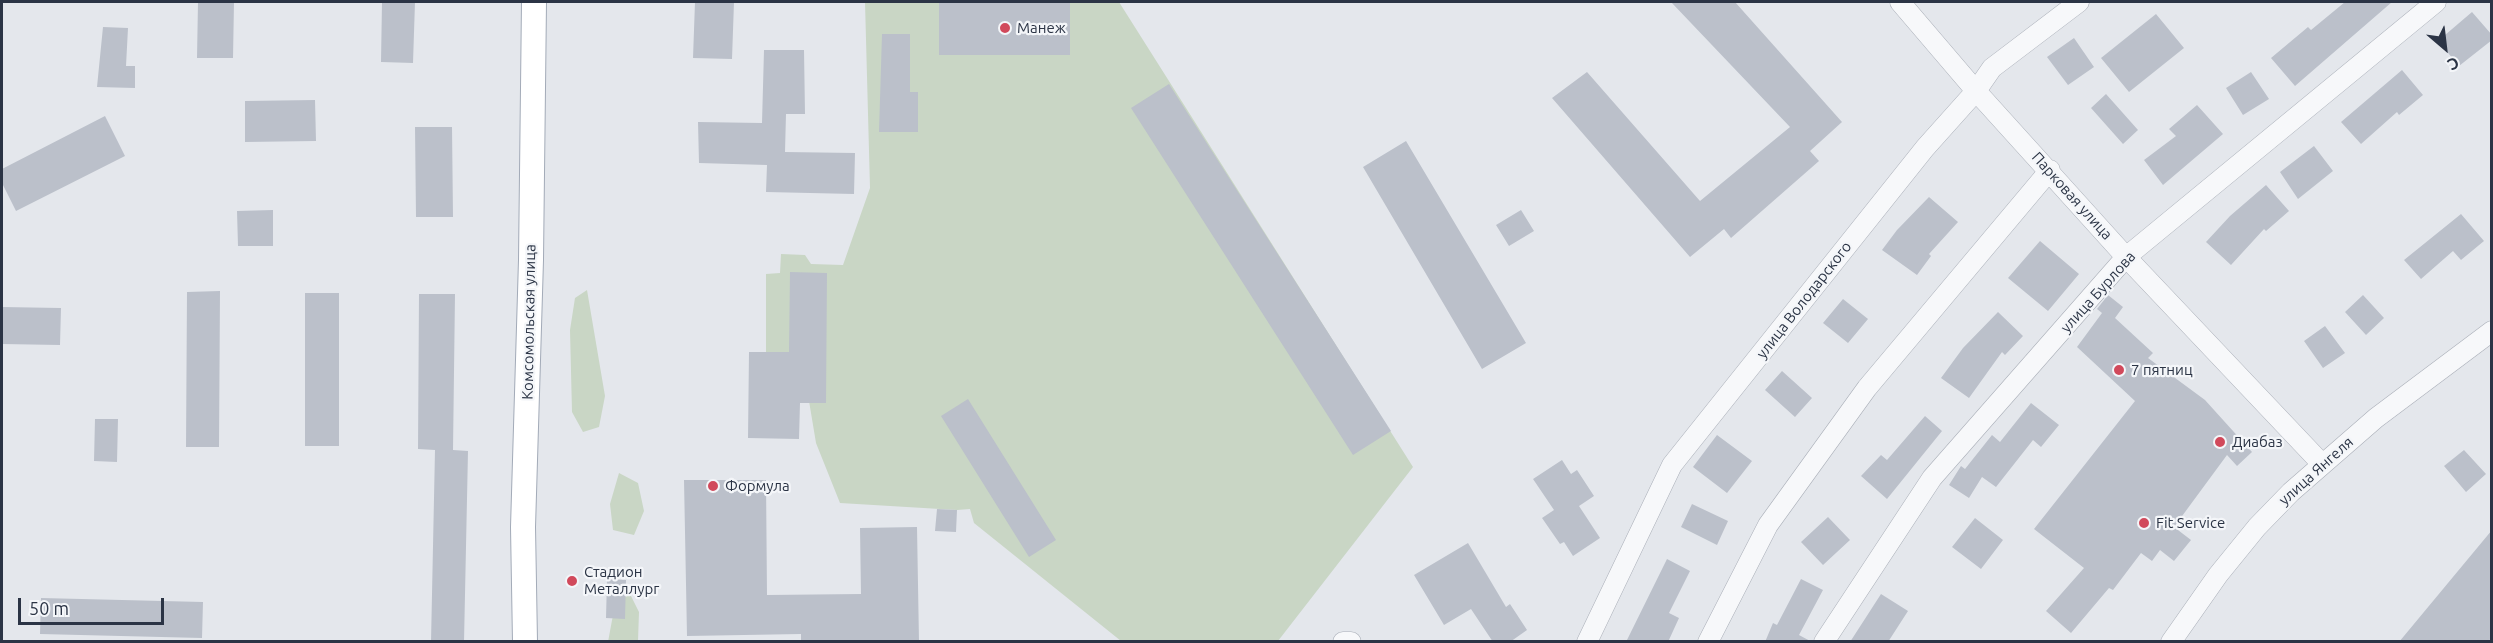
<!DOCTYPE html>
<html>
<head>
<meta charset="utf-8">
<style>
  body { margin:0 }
  #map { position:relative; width:2493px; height:643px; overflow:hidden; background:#e4e7ec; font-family:Ubuntu,sans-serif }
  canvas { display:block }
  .frame { position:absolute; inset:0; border:3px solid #2b3445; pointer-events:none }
  .north { position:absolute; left:2415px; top:18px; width:60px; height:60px; -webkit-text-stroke:4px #f4f6f9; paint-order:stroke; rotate:152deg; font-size:16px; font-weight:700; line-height:24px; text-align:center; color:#2b3445 }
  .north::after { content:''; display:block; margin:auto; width:21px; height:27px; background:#2b3445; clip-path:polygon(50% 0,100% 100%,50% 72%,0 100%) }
  .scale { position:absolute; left:18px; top:598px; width:146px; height:27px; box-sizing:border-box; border:3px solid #2b3445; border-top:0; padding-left:8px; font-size:18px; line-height:21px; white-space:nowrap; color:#2b3445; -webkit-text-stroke:4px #f4f6f9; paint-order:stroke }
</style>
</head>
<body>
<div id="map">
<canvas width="2493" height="643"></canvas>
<div class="frame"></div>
<div class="north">С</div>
<div class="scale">50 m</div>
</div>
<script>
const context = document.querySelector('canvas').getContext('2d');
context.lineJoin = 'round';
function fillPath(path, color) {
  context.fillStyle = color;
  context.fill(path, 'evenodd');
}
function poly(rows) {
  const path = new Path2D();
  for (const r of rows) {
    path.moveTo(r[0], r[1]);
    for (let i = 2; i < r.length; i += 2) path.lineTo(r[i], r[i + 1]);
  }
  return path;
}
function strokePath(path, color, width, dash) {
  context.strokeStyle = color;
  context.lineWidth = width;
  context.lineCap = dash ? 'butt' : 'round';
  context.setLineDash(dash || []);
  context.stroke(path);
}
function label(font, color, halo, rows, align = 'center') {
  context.font = font + ' Ubuntu,sans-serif';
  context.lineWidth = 4.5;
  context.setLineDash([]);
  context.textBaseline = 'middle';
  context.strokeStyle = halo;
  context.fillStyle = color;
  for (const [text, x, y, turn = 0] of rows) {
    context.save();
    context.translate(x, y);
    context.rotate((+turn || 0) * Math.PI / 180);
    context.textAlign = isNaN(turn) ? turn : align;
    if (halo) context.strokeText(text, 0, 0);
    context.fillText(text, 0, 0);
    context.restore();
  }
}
fillPath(poly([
  [865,2,1119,2,1413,467,1278,641,1121,641,974,523,970,509,957,510,840,503,816,443,801,353,766,352,766,274,780,273,781,254,805,255,811,264,843,265,870,188],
  [587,290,605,396,599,427,583,432,572,412,570,330,575,298],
  [619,473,638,483,644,511,634,535,613,530,610,504],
  [630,594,639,612,638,641,608,642,615,604]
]), '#c9d6c5');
fillPath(poly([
  [198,2,234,2,233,58,197,58],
  [382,2,415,2,413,63,381,62],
  [695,2,734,2,732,59,693,58],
  [939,2,1070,2,1070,55,939,55],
  [1671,2,1735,2,1842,122,1810,151,1819,161,1731,238,1724,229,1690,257,1552,98,1587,72,1700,201,1790,127],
  [2345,2,2392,2,2295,86,2271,58,2308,27,2311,30],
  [2472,12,2492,35,2492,40,2459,66,2438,41],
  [2156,14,2184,48,2129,92,2101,58],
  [103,27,128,28,126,66,135,66,135,88,97,87],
  [882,34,910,34,910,92,918,92,918,132,879,132],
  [2074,38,2094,67,2068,85,2047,57],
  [764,50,804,50,805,114,786,114,785,152,855,153,854,194,766,192,767,165,699,163,698,122,762,123],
  [2402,70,2423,95,2399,115,2397,112,2361,144,2341,122],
  [2251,72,2269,99,2243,115,2226,88],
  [1169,84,1391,431,1353,455,1131,108],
  [2106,94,2138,130,2123,144,2091,108],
  [315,100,316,141,245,142,245,101],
  [2197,105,2223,134,2163,185,2144,160,2176,136,2169,129],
  [105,116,125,156,16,211,2,183,2,169],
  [415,127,452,127,453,217,416,217],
  [1406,141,1526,343,1482,369,1363,167],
  [2314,146,2333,171,2298,199,2280,172],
  [2266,185,2289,211,2266,231,2264,229,2231,265,2206,242,2230,216],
  [1929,197,1958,222,1929,254,1931,256,1917,275,1882,250,1897,230],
  [273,210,273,246,238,246,237,211],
  [1521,210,1534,231,1509,246,1496,225],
  [2461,214,2484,241,2461,260,2453,251,2421,279,2404,260],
  [2040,241,2079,274,2048,311,2008,278],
  [790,272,827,273,826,403,800,403,799,439,748,438,749,352,789,352],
  [220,291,219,447,186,447,187,292],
  [305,293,339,293,339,446,305,446],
  [419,294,455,294,453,450,468,451,464,642,431,642,435,450,418,449],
  [2108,295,2123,307,2115,318,2153,353,2148,358,2205,400,2252,452,2237,466,2227,455,2174,527,2191,540,2174,561,2160,550,2152,561,2141,553,2113,590,2109,588,2071,633,2046,611,2084,568,2034,529,2135,401,2077,347,2102,313,2097,309],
  [2363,295,2384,318,2366,335,2345,312],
  [1843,299,1868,319,1848,343,1823,323],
  [2,307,61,308,60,345,2,344],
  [1998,312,2023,336,2005,355,2002,352,1969,398,1941,378,1963,348],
  [2325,326,2345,353,2323,368,2304,341],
  [1782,371,1812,398,1795,417,1765,390],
  [968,399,1056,540,1029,557,941,416],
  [2031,403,2059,425,2041,447,2033,440,1996,487,1982,477,1969,498,1949,485,1961,466,1965,469,1992,435,2000,442],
  [1925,416,1942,431,1887,499,1861,476,1881,455,1887,460],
  [95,419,118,419,117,462,94,461],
  [1717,435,1752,461,1727,493,1693,467],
  [2464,450,2486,474,2466,492,2444,466],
  [1562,460,1571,474,1577,470,1594,496,1579,506,1600,538,1573,556,1564,542,1560,544,1542,518,1554,510,1533,479],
  [684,480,766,480,767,595,861,594,860,528,917,527,919,642,801,642,801,634,687,636],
  [1692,504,1728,521,1717,545,1681,527],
  [937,509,957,510,956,532,935,531],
  [1828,517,1850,540,1823,565,1801,542],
  [1975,518,2003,540,1981,569,1952,547],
  [2492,530,2492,637,2488,642,2399,642],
  [1468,543,1506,607,1510,604,1527,630,1510,642,1493,642,1471,609,1444,625,1414,575],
  [1667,559,1690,571,1669,613,1679,618,1668,642,1626,642],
  [607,579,626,580,625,619,606,618],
  [1801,579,1823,590,1799,635,1812,642,1765,642,1773,623,1777,625],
  [1881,594,1908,611,1888,642,1850,642],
  [41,598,203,602,202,638,40,634]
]), '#bbc0ca');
const minor = poly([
  [1900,2,1976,91,2126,257,2322,464],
  [1343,642,1351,642],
  [1587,642,1672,465,1925,148,1976,91,1992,68,2079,2],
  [1708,642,1768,525,1867,388,2050,170],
  [1824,642,1932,478,2126,257,2436,2],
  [2171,642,2218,575,2257,527,2291,492,2376,418,2492,331]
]);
const major = poly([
  [525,642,523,527,531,260,534,2]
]);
strokePath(minor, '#a9aeb7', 21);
strokePath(major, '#a3abb8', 26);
strokePath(minor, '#f7f8fa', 20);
strokePath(major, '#fff', 24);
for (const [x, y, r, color] of [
  [1005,28,6,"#d1495b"],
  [2119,370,6,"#d1495b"],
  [2220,442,6,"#d1495b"],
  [713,486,6,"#d1495b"],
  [2144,523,6,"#d1495b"],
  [572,581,6,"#d1495b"]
]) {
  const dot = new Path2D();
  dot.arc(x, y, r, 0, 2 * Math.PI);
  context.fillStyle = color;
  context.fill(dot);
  strokePath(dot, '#f4f6f9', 2);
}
label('15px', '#2b3445', '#f4f6f9', [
  ["Манеж",1017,28],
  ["7 пятниц",2131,370],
  ["Диабаз",2232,442],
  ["Формула",725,486],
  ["Fit Service",2156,523],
  ["Стадион",584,572],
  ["Металлург",584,589]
], 'left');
label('15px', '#2b3445', '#f4f6f9', [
  ["Парковая улица",2072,196,48],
  ["улица Бурлова",2098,292,-48],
  ["улица Володарского",1804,300,-52],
  ["Комсомольская улица",529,322,-89],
  ["улица Янгеля",2316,471,-42]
]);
</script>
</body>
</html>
